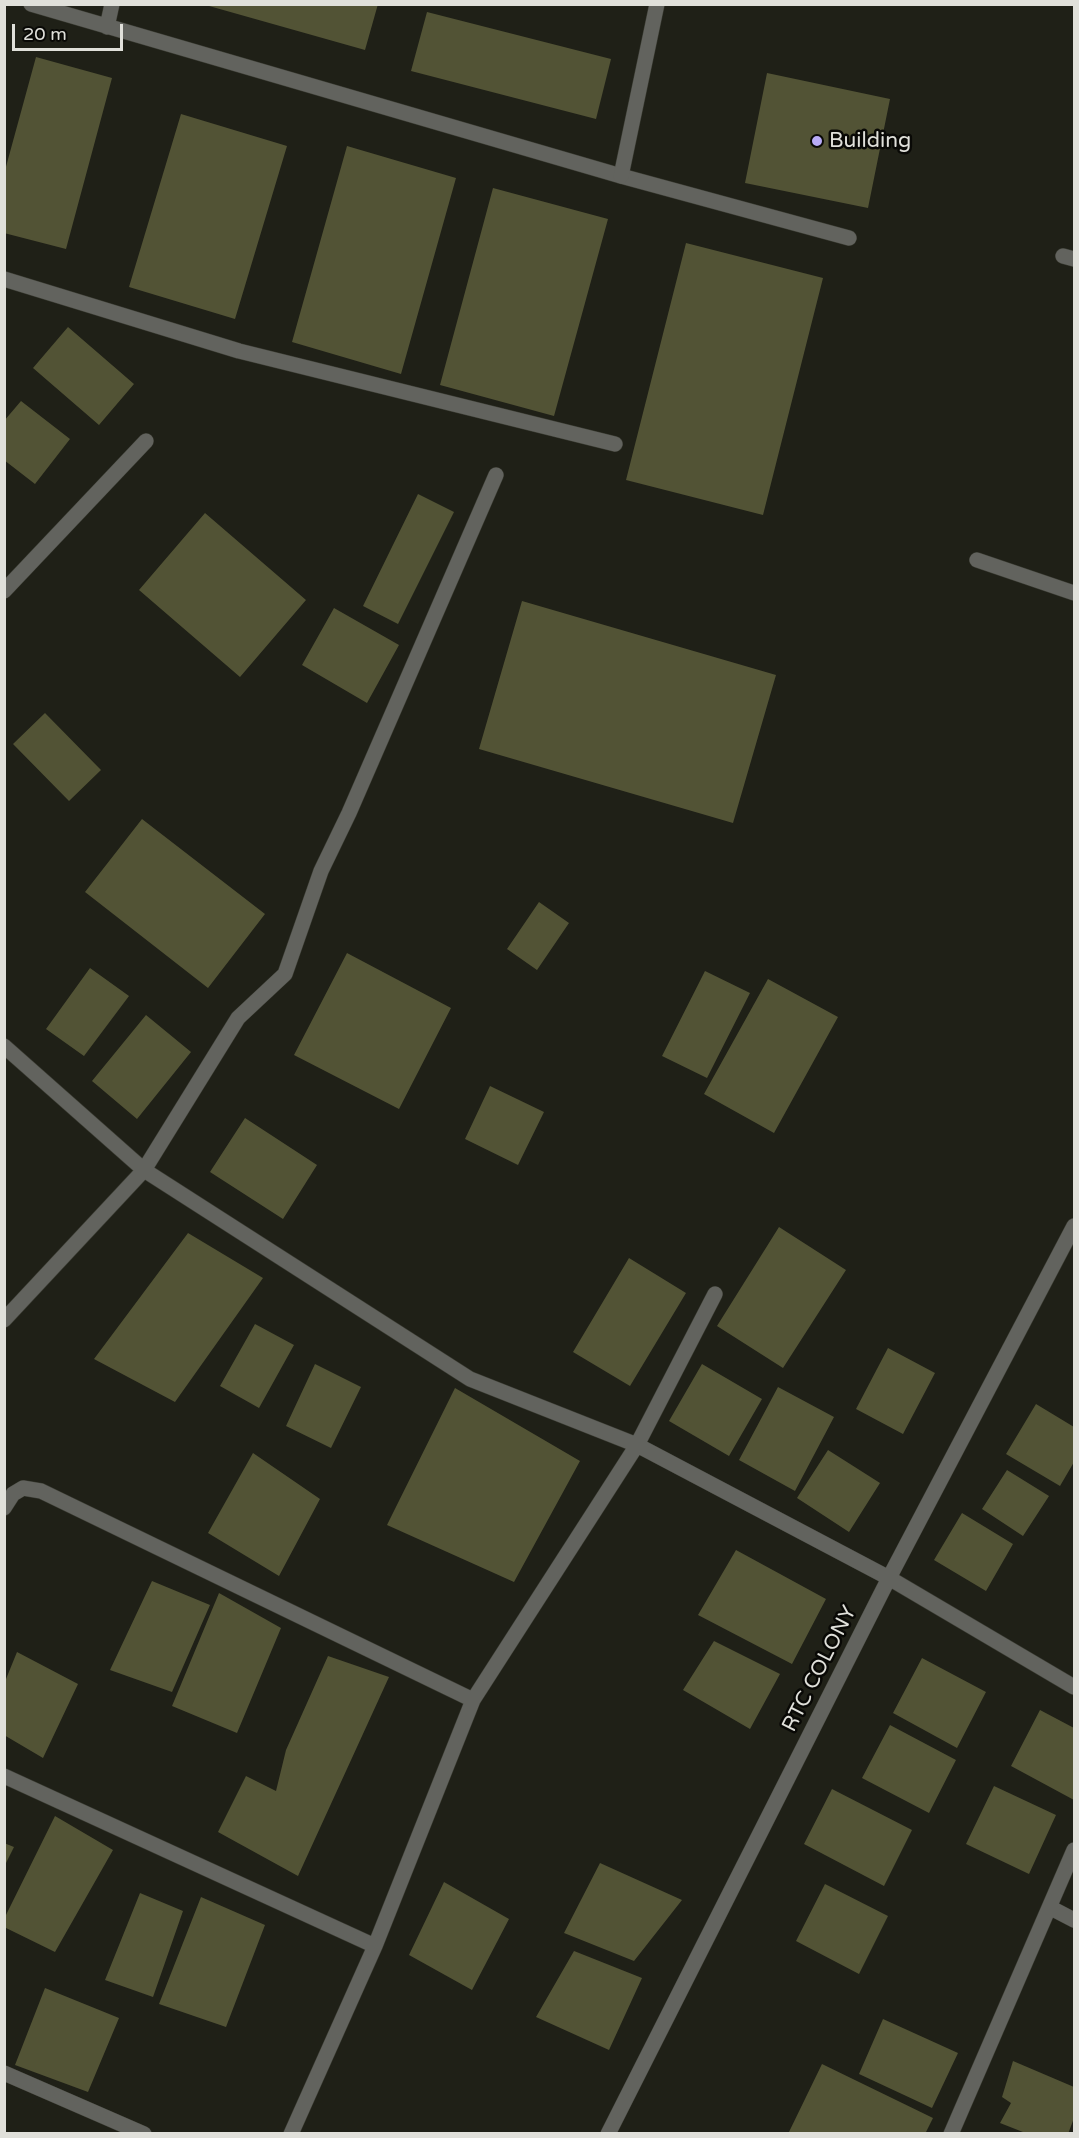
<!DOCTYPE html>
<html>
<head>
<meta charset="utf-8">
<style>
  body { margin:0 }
  #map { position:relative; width:1079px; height:2138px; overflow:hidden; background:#1f2017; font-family:"Varela Round",sans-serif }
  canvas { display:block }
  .frame { position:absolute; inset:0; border:6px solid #e0e0da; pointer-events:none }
  .scale { position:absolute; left:12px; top:24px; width:111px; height:27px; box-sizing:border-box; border:3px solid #e0e0da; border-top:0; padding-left:8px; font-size:18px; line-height:21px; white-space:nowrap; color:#e0e0da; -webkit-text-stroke:4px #090906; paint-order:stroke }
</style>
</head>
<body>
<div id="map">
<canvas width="1079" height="2138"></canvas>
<div class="frame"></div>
<div class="scale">20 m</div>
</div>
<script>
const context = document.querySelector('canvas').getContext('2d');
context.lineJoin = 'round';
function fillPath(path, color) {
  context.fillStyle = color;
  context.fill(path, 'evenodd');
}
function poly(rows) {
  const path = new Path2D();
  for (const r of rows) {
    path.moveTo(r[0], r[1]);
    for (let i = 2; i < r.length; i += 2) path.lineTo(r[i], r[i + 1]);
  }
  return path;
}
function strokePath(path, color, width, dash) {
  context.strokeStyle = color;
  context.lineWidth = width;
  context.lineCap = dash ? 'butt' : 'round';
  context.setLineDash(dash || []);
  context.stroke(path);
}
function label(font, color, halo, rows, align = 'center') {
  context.font = font + ' "Varela Round",sans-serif';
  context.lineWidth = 5;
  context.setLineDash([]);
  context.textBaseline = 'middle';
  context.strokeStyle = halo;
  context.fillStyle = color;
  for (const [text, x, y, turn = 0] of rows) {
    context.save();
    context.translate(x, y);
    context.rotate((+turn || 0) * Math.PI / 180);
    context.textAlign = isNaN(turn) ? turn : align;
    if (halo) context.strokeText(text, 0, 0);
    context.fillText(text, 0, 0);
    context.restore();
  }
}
fillPath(poly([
  [202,4,378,4,365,50],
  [427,12,611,59,596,119,411,71],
  [36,57,112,78,66,249,4,233,4,174],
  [767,73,890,99,868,208,745,183],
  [181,114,287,146,235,319,129,287],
  [347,146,456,178,401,374,292,342],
  [493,188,608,219,554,416,440,385],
  [686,243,823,278,763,515,626,480],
  [68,327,134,384,99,425,33,368],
  [21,401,70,439,35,484,4,460,4,421],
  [418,494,454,512,398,624,363,606],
  [205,513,306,600,240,677,139,590],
  [522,601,776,675,733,823,479,749],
  [334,608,399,645,367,703,302,665],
  [45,713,101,770,69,801,13,744],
  [142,819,265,914,208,988,85,892],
  [539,902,569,923,537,970,507,949],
  [347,953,451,1008,399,1109,294,1055],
  [90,968,129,996,84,1056,46,1029],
  [705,971,750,993,707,1078,662,1056],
  [768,979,838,1017,774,1133,704,1094],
  [146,1015,191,1052,137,1119,92,1081],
  [490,1086,544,1112,518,1165,465,1139],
  [245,1118,317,1165,283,1219,210,1172],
  [779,1227,846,1270,783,1368,717,1326],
  [188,1233,263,1278,175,1402,94,1359],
  [629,1258,686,1293,630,1386,573,1352],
  [255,1324,294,1345,259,1408,220,1386],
  [888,1348,935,1373,903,1434,856,1409],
  [315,1364,361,1387,331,1448,286,1426],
  [702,1364,762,1399,729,1456,669,1421],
  [778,1387,834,1417,795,1491,739,1460],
  [455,1388,580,1461,514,1582,387,1525],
  [1036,1404,1074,1427,1074,1462,1060,1486,1006,1454],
  [828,1450,880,1483,849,1532,797,1498],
  [253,1453,320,1499,279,1576,208,1533],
  [1007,1470,1049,1496,1023,1536,982,1509],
  [962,1513,1013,1544,986,1591,934,1560],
  [736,1550,826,1599,792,1664,698,1615],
  [152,1581,210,1605,172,1692,110,1670],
  [219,1593,281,1628,237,1733,172,1706],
  [714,1641,780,1674,750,1729,683,1690],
  [17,1652,78,1684,43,1758,4,1735,4,1684],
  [328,1656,389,1677,298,1876,218,1832,246,1776,276,1791,286,1750],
  [922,1658,986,1692,957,1748,893,1713],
  [1040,1710,1074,1728,1074,1800,1011,1766],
  [890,1725,956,1760,929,1813,862,1778],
  [994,1786,1056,1815,1029,1874,966,1844],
  [832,1789,912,1830,884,1886,804,1844],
  [55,1816,113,1850,55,1952,4,1927,4,1919],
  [4,1843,14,1847,4,1867],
  [600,1863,682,1900,634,1961,564,1933],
  [444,1882,509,1919,472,1990,409,1955],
  [825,1884,888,1916,859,1974,796,1941],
  [140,1893,183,1911,153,1997,105,1980],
  [201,1897,265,1925,226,2027,159,2004],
  [574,1951,642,1978,609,2050,536,2017],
  [45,1988,119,2018,88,2092,15,2065],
  [883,2019,958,2053,932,2108,859,2074],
  [1013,2061,1074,2087,1074,2118,1068,2134,1028,2134,1000,2123,1011,2103,1002,2097],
  [822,2064,933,2118,925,2134,788,2134]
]), '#525335');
const lane = poly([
  [31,4,621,176,849,238],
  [107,27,112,4],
  [4,279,239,351,615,444]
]);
const street = poly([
  [621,176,657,4],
  [1063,256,1074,259],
  [977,560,1074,593],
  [4,591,146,441],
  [4,1046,144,1170,470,1379,637,1445,889,1578,1074,1687],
  [4,1320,144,1170,238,1018,285,974,321,871,349,813,496,475],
  [4,1508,13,1494,23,1488,41,1491,473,1700],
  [4,1776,375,1946],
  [1051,1908,1074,1920],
  [4,2073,144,2134],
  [291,2134,375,1946,473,1700,637,1445,715,1294],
  [608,2134,889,1578,1074,1226],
  [951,2134,1074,1850]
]);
strokePath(lane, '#3a3b32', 16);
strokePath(street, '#3a3b32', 16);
strokePath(lane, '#62635e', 15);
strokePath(street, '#62635e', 15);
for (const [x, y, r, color] of [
  [817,141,6,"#b8abf7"]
]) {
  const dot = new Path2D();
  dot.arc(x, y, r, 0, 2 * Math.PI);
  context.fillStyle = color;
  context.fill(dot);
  strokePath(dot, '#090906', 2);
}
label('21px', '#e0e0da', '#090906', [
  ["Building",829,141]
], 'left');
label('21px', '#e0e0da', '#090906', [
  ["RTC COLONY",820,1669,-63]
]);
</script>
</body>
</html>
